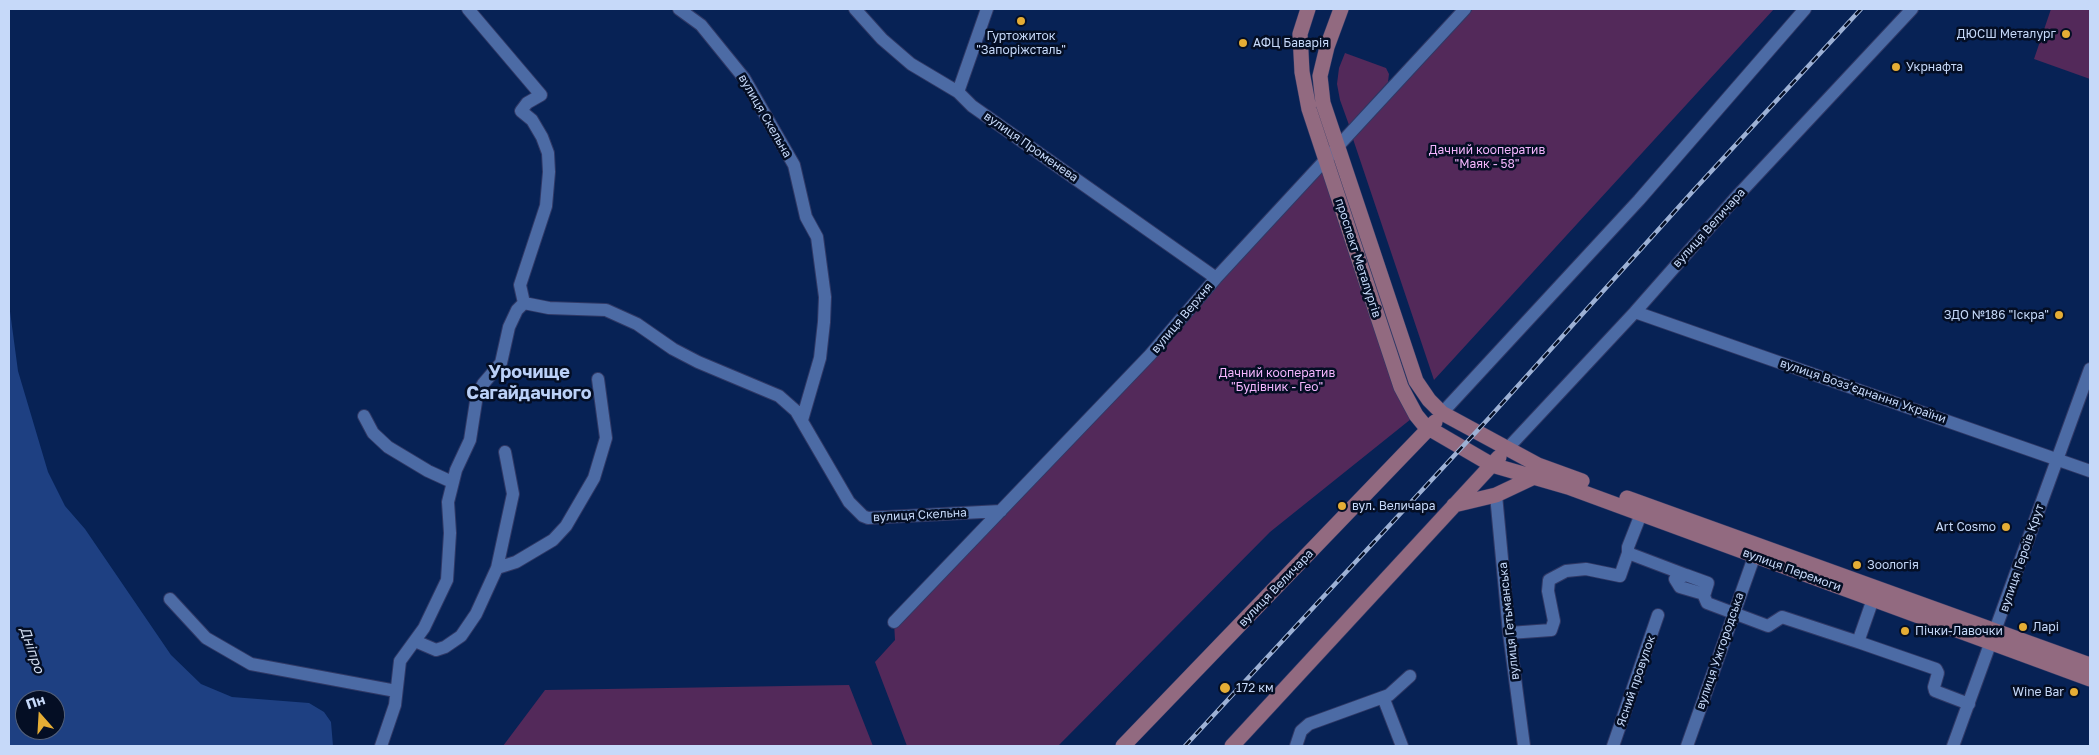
<!DOCTYPE html>
<html>
<head>
<meta charset="utf-8">
<style>
  body { margin:0 }
  #map { position:relative; width:2099px; height:755px; overflow:hidden; background:#072255; font-family:"Golos Text",sans-serif }
  canvas { display:block }
  .frame { position:absolute; inset:0; border:10px solid #c6d9f9; pointer-events:none }
  .north { position:absolute; left:15px; top:690px; width:50px; height:50px; box-sizing:border-box; background:#040e24; border:1px solid #525f79; border-radius:50%; rotate:341deg; font-size:14px; font-weight:700; line-height:20px; text-align:center; color:#c6d9f9 }
  .north::after { content:''; display:block; margin:auto; width:18px; height:22px; background:#e5ad35; clip-path:polygon(50% 0,100% 100%,50% 72%,0 100%) }
</style>
</head>
<body>
<div id="map">
<canvas width="2099" height="755"></canvas>
<div class="frame"></div>
<div class="north">Пн</div>
</div>
<script>
const context = document.querySelector('canvas').getContext('2d');
context.lineJoin = 'round';
function fillPath(path, color) {
  context.fillStyle = color;
  context.fill(path, 'evenodd');
}
function poly(rows) {
  const path = new Path2D();
  for (const r of rows) {
    path.moveTo(r[0], r[1]);
    for (let i = 2; i < r.length; i += 2) path.lineTo(r[i], r[i + 1]);
  }
  return path;
}
function strokePath(path, color, width, dash) {
  context.strokeStyle = color;
  context.lineWidth = width;
  context.lineCap = dash ? 'butt' : 'round';
  context.setLineDash(dash || []);
  context.stroke(path);
}
function label(font, color, halo, rows, align = 'center') {
  context.font = font + ' "Golos Text",sans-serif';
  context.lineWidth = 5;
  context.setLineDash([]);
  context.textBaseline = 'middle';
  context.strokeStyle = halo;
  context.fillStyle = color;
  for (const [text, x, y, turn = 0] of rows) {
    context.save();
    context.translate(x, y);
    context.rotate((+turn || 0) * Math.PI / 180);
    context.textAlign = isNaN(turn) ? turn : align;
    if (halo) context.strokeText(text, 0, 0);
    context.fillText(text, 0, 0);
    context.restore();
  }
}
fillPath(poly([
  [1473,9,1774,9,1434,380,1353,139],
  [2051,9,2090,9,2090,79,2034,59],
  [1345,53,1386,68,1389,74,1388,82,1349,125,1340,100,1337,84,1339,68],
  [1326,158,1416,415,1270,532,1058,746,907,746,875,662,895,640,894,622],
  [849,685,873,746,503,746,545,690]
]), '#53295a');
fillPath(poly([
  [9,304,18,371,48,472,65,506,85,529,171,655,201,684,232,697,309,703,324,712,331,722,333,746,9,746],
  [25,700,55,700,55,730,25,730]
]), '#1e4082');
const minor = poly([
  [468,9,541,95,527,103,521,111,532,120,542,137,548,153,549,172,546,206,520,285,524,303,549,308,606,310,637,324,673,349,698,362,779,396,796,411,849,502,863,516,868,518,1001,511],
  [679,9,701,25,744,78,794,165,806,217,817,237,825,297,824,322,820,358,802,420],
  [855,9,882,39,911,64,958,92,972,106,1216,278],
  [958,92,987,9],
  [1635,312,2090,471],
  [1442,413,1639,200,1805,9],
  [364,416,373,433,388,447,428,471,452,482],
  [1507,449,1635,312,1739,194,1912,9],
  [505,452,513,494,497,568,516,562,553,540,566,526,594,478,606,438,598,379],
  [1496,495,1509,633,1524,746],
  [1641,514,1628,547,1628,553,1686,575],
  [1704,594,1680,587,1675,579,1686,575,1708,583,1704,596,1707,603,1768,626,1782,617,1858,642],
  [170,599,206,638,251,664,396,691],
  [1873,599,1858,642,1936,669,1938,673,1934,687,1935,691,1969,704],
  [894,622,1150,355,1216,278,1465,9],
  [1509,633,1551,630,1554,621,1548,591,1549,580,1566,571,1586,569,1620,576,1628,553],
  [415,641,436,650,445,647,461,636,476,614,497,568],
  [1383,697,1402,746],
  [381,746,395,705,400,661,424,628,447,580,450,533,448,502,456,470,470,440,477,395,483,384,501,363,509,327,517,310,524,303],
  [1296,746,1301,731,1309,724,1389,695,1410,676],
  [1613,746,1658,615],
  [1687,746,1754,557],
  [1953,746,2090,369]
]);
const major = poly([
  [1308,9,1300,34,1302,72,1309,109,1401,387,1416,415,1425,426,1492,465,1568,487,2090,679],
  [1341,9,1327,47,1320,76,1323,103,1416,381,1429,400,1442,413,1538,465,1582,481],
  [1627,498,2090,665],
  [1454,505,1496,495,1532,478,1533,475],
  [1123,746,1435,422],
  [1232,746,1499,457]
]);
strokePath(minor, '#303966', 14);
strokePath(major, '#303966', 16);
strokePath(minor, '#4c6ba5', 12);
strokePath(major, '#926a80', 15);
const rail = poly([
  [1185,746,1489,418,1694,190,1861,9]
]);
strokePath(rail, '#9db1d5', 4.5);
strokePath(rail, '#040e24', 2.5, [8]);
for (const [x, y, r, color] of [
  [1021,21,5,"#e5ad35"],
  [2066,34,5,"#e5ad35"],
  [1243,43,5,"#e5ad35"],
  [1896,67,5,"#e5ad35"],
  [2059,315,5,"#e5ad35"],
  [1342,506,5,"#e5ad35"],
  [2006,527,5,"#e5ad35"],
  [1857,565,5,"#e5ad35"],
  [2023,627,5,"#e5ad35"],
  [1905,631,5,"#e5ad35"],
  [1225,688,6,"#e5ad35"],
  [2074,692,5,"#e5ad35"]
]) {
  const dot = new Path2D();
  dot.arc(x, y, r, 0, 2 * Math.PI);
  context.fillStyle = color;
  context.fill(dot);
  strokePath(dot, '#040e24', 2);
}
label('12px', '#c6d9f9', '#040e24', [
  ["ДЮСШ Металург",2056,34,"right"],
  ["Гуртожиток",1021,36,"center"],
  ["\"Запоріжсталь\"",1021,50,"center"],
  ["АФЦ Баварiя",1253,43],
  ["Укрнафта",1906,67],
  ["ЗДО №186 \"Іскра\"",2049,315,"right"],
  ["вул. Величара",1352,506],
  ["Art Cosmo",1996,527,"right"],
  ["Зоологія",1867,565],
  ["Ларі",2033,627],
  ["Пічки-Лавочки",1915,631],
  ["172 км",1236,688],
  ["Wine Bar",2064,692,"right"]
], 'left');
label('12px', '#c6d9f9', '#040e24', [
  ["вулиця Скельна",765,116,60],
  ["вулиця Променева",1031,147,35],
  ["вулиця Величара",1709,228,-48],
  ["проспект Металургів",1358,258,72],
  ["вулиця Верхня",1182,318,-50],
  ["вулиця Воззʼєднання України",1863,391,19],
  ["вулиця Скельна",920,515,-3],
  ["вулиця Героїв Крут",2022,558,-71],
  ["вулиця Перемоги",1792,570,20],
  ["вулиця Величара",1276,588,-46],
  ["вулиця Гетьманська",1509,621,-96],
  ["вулиця Ужгородська",1720,651,-71],
  ["Ясний провулок",1636,681,-71]
]);
label('12px', '#f3b5fd', '#040e24', [
  ["Дачний кооператив",1487,150],
  ["\"Маяк - 58\"",1487,164],
  ["Дачний кооператив",1277,373],
  ["\"Будівник - Гео\"",1277,387]
]);
label('italic 14px', '#cfdaee', '#040e24', [
  ["Дніпро",32,650,71]
]);
label('bold 18px', '#bad0f7', '#040e24', [
  ["Урочище",529,372],
  ["Сагайдачного",529,393]
]);
</script>
</body>
</html>
